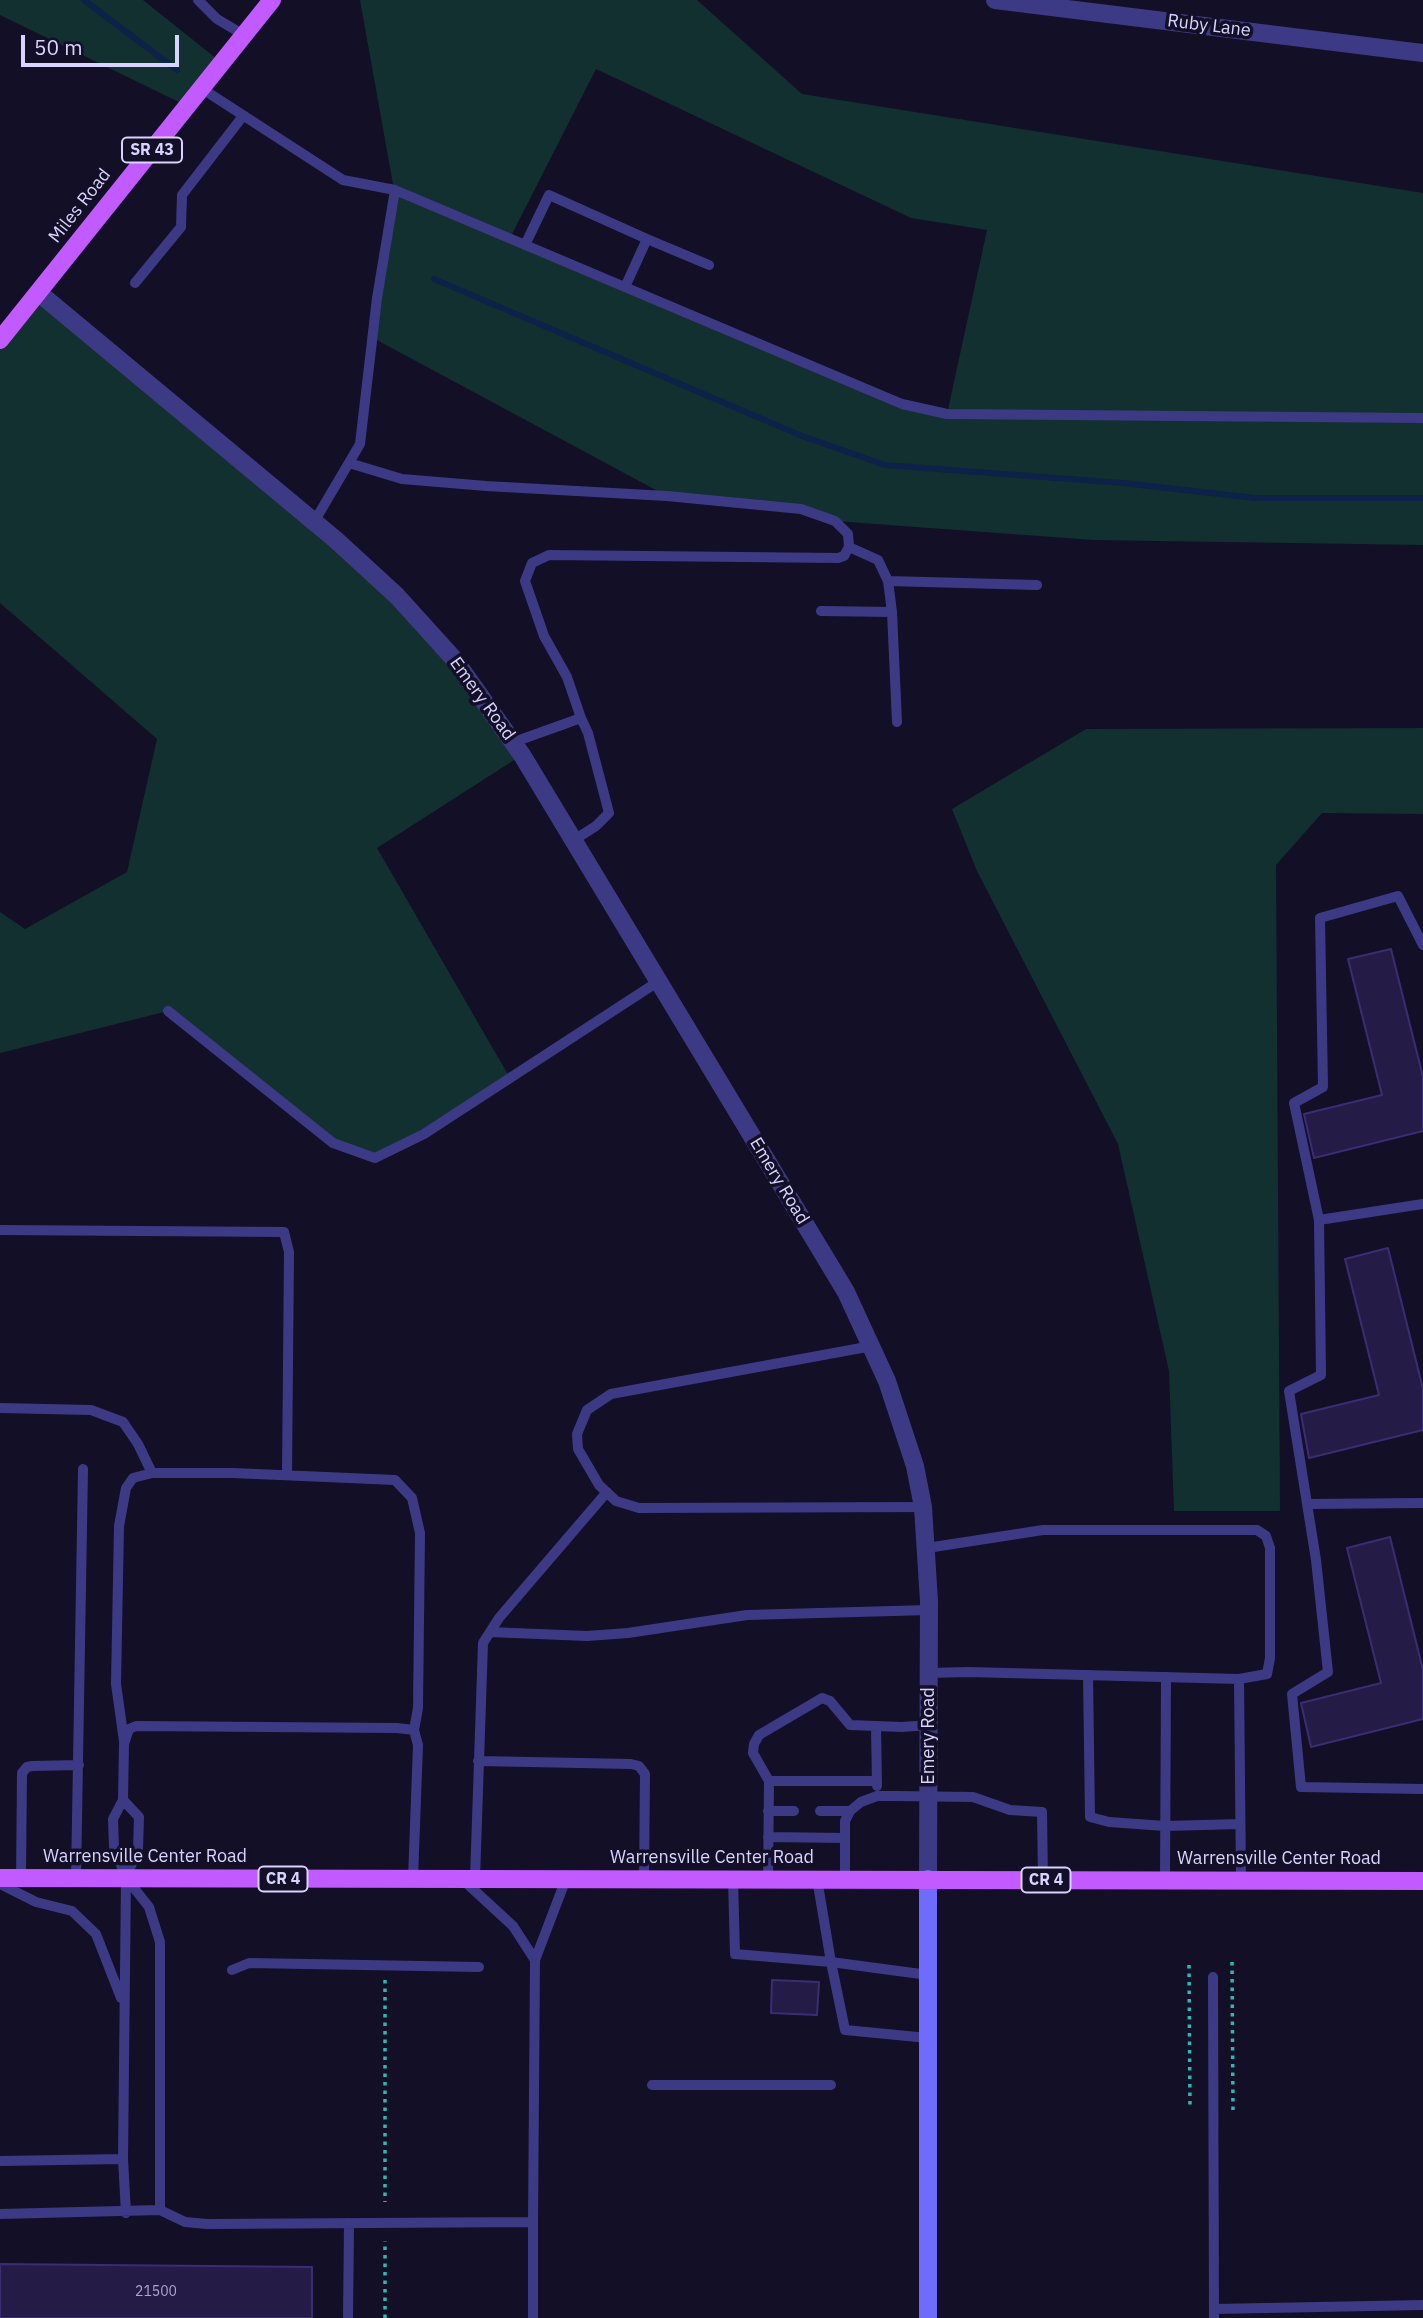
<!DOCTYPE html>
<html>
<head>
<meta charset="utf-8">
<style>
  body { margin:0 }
  #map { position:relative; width:1423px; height:2318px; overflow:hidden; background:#130f26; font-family:"IBM Plex Sans",sans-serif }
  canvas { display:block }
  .scale { position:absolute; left:21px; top:35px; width:158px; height:32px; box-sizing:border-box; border:4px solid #d9d4ff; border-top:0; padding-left:9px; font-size:21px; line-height:24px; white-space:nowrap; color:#d9d4ff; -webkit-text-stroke:5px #130f26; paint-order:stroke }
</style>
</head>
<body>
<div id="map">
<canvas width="1423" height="2318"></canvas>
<div class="scale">50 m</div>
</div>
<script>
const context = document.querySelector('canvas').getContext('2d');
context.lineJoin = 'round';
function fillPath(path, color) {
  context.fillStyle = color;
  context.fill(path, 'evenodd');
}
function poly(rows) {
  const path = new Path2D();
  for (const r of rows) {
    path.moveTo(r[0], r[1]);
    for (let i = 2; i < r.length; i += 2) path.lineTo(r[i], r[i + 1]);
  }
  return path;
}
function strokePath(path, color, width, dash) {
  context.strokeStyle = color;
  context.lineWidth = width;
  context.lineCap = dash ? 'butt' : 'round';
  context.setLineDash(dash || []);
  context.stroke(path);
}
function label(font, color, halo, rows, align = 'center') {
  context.font = font + ' "IBM Plex Sans",sans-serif';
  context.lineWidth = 7;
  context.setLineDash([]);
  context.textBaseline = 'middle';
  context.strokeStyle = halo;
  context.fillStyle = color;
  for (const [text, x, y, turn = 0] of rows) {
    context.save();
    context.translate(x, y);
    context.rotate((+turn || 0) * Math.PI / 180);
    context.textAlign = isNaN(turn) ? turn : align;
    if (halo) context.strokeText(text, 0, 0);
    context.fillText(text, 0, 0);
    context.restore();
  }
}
fillPath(poly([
  [0,0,143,0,222,63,187,106,0,15],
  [360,0,697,0,802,94,1423,193,1423,545,1093,540,835,521,801,509,667,496,373,338,394,190],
  [596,69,911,218,987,230,947,414,902,404,510,238],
  [39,293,369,569,522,755,377,848,510,1078,375,1158,333,1143,168,1011,0,1053,0,912,25,929,127,872,157,739,0,603,0,340],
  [1423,728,1423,814,1322,813,1276,865,1280,1511,1174,1511,1169,1371,1118,1144,977,871,952,809,1086,729]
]), '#12302f');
strokePath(poly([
  [84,0,177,70],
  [434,279,802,436,885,465,1123,483,1255,498,1423,498]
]), '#0c2248', 6);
const building = poly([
  [1391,949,1423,1077,1423,1131,1314,1158,1304,1114,1382,1095,1348,959,1391,949],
  [1388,1248,1423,1389,1423,1430,1309,1458,1301,1414,1379,1395,1345,1259,1388,1248],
  [1390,1537,1423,1670,1423,1719,1311,1747,1301,1703,1381,1683,1347,1548,1390,1537],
  [772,1980,819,1982,817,2015,771,2013,772,1980],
  [0,2264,312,2267,312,2318,0,2318,0,2264]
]);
fillPath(building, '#241b47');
strokePath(building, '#3b2d73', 2);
strokePath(poly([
  [1232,1962,1233,2111],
  [1189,1965,1190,2109],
  [385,1980,385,2202],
  [385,2318,385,2241]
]), '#2fb8b0', 3.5, [3.5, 5]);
strokePath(poly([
  [198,0,217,19,244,35],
  [201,88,343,180,395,190,902,404,947,414,1423,418],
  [647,239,709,265],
  [525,245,549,195,647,239,625,287],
  [135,283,181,227,182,195,243,116],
  [349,463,402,479,486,486,667,496,801,509,835,521,848,534,849,547,844,556,838,558,549,555,532,563,525,581,544,636,567,677,581,718],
  [314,522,360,444,377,298,395,190],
  [849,547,878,560,888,581,892,612,897,722],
  [888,581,1037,585],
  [821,611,892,612],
  [514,742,581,718,588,733,609,813,596,826,574,840],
  [1423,945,1398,896,1320,918,1323,1087,1294,1103,1319,1220,1321,1375,1289,1391,1316,1560,1328,1672,1292,1694,1301,1787,1423,1789],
  [168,1011,333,1143,375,1158,424,1134,659,981],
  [1319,1220,1423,1204],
  [0,1230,284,1232,289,1252,287,1475],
  [872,1346,611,1394,587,1410,577,1434,578,1449,599,1485,616,1501,639,1508,923,1507],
  [0,1408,91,1410,123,1422,138,1444,152,1473,233,1473,395,1480,412,1498,420,1533,418,1708,414,1730],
  [1307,1504,1423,1503],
  [927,1548,1043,1530,1257,1530,1266,1536,1270,1548,1270,1658,1267,1674,1239,1679,968,1672,929,1673],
  [490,1632,587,1636,628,1633,747,1615,929,1610],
  [1088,1675,1090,1817,1109,1822,1165,1826,1240,1824],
  [1239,1679,1241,1880],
  [876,1726,877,1786],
  [124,1741,116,1684,119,1526,126,1488,133,1478,152,1473],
  [478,1761,631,1764,639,1766,645,1774,644,1879],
  [769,1781,877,1781],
  [123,1800,139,1817,138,1849,126,1878,123,2159,126,2213],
  [768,1811,794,1811],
  [820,1811,850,1811],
  [768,1837,845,1838],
  [21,1878,22,1773,27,1767,32,1766,79,1765],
  [76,1878,83,1469],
  [462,1879,513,1926,535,1960,566,1879],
  [475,1879,483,1643,499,1618,607,1492],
  [733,1879,735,1954,831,1962,928,1975],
  [768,1879,769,1781,753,1753,754,1744,759,1735,822,1698,830,1701,850,1725,902,1727,929,1725],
  [817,1879,831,1962,845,2030,928,2038],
  [845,1879,845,1821,850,1811,861,1802,877,1796,897,1796,973,1797,1010,1810,1042,1812,1043,1880],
  [1165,1880,1166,1677],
  [0,1884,36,1902,72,1911,96,1934,121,1998],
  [232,1970,249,1963,479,1967],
  [1213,1977,1214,2318],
  [652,2085,831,2085],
  [0,2161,123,2159],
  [160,2210,160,1942,149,1907,126,1878,114,1847,113,1819,123,1800,124,1744,129,1729,136,1726,397,1728,414,1730,418,1745,413,1879],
  [0,2214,160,2210,185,2222,207,2224,533,2222,535,1960],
  [533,2222,533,2318],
  [1214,2309,1423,2305],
  [348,2318,349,2223]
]), '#3d3a85', 10);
strokePath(poly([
  [995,0,1423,53]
]), '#3d3a85', 18);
strokePath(poly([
  [39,293,336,540,397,596,454,659,522,755,846,1292,887,1381,915,1466,923,1507,929,1601,928,1879]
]), '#3d3a85', 18);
strokePath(poly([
  [928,1879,928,2318]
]), '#6f6bff', 18);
strokePath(poly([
  [0,340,272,0],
  [0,1878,1423,1881]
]), '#c25bff', 18);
label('14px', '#aca6d1', null, [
  ["21500",156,2292]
]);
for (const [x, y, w] of [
  [152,150,60],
  [283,1879,49],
  [1046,1880,49]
]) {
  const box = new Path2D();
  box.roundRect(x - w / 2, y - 12.5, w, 25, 5);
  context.fillStyle = '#130f26';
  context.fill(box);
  strokePath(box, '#d9d4ff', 2);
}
label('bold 16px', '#d9d4ff', null, [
  ["SR 43",152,150],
  ["CR 4",283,1879],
  ["CR 4",1046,1880]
]);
label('18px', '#d9d4ff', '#130f26', [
  ["Ruby Lane",1209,26,7],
  ["Miles Road",80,206,-52],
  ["Emery Road",482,699,54],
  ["Emery Road",779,1181,59],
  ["Emery Road",929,1736,-90],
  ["Warrensville Center Road",145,1857],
  ["Warrensville Center Road",712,1858],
  ["Warrensville Center Road",1279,1859]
]);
</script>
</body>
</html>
